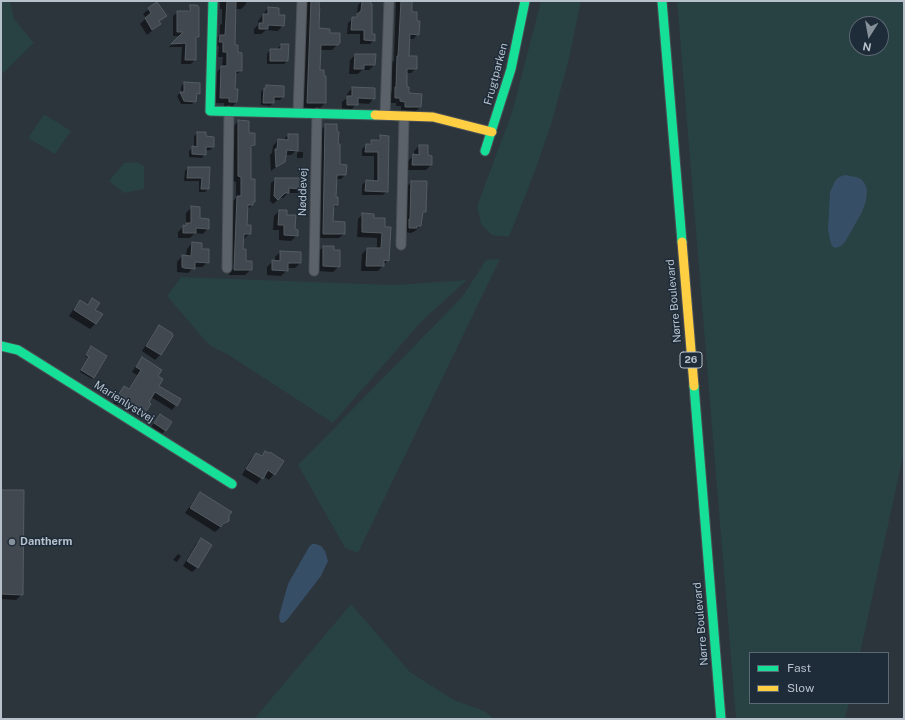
<!DOCTYPE html>
<html>
<head>
<meta charset="utf-8">
<style>
  body { margin:0 }
  #map { position:relative; width:905px; height:720px; overflow:hidden; background:#2c343c; font-family:"Public Sans",sans-serif }
  canvas { display:block }
  .frame { position:absolute; inset:0; border:2px solid #b6c1cc; pointer-events:none }
  .legend { position:absolute; left:749px; top:652px; width:140px; height:52px; box-sizing:border-box; background:#1e2b38; border:1px solid #5b6773; margin:0; padding:5px 7px; list-style:none; font-size:12px; color:#b6c1cc }
  .legend li { display:flex; align-items:center; gap:8px; height:20px }
  .legend b { width:20px; border:1px solid #5b6773 }
  .north { position:absolute; left:849px; top:16px; width:40px; height:40px; box-sizing:border-box; background:#1e2b38; border:1px solid #5b6773; border-radius:50%; rotate:191deg; font-size:11px; font-weight:700; line-height:16px; text-align:center; color:#b6c1cc }
  .north::after { content:''; display:block; margin:auto; width:14px; height:18px; background:#86909a; clip-path:polygon(50% 0,100% 100%,50% 72%,0 100%) }
</style>
</head>
<body>
<div id="map">
<canvas width="905" height="720"></canvas>
<div class="frame"></div>
<ul class="legend">
<li><b style="height:5px;background:#16e098"></b>Fast</li>
<li><b style="height:5px;background:#ffcf43"></b>Slow</li>
</ul>
<div class="north">N</div>
</div>
<script>
const context = document.querySelector('canvas').getContext('2d');
context.lineJoin = 'round';
function fillPath(path, color) {
  context.fillStyle = color;
  context.fill(path, 'evenodd');
}
function poly(rows) {
  const path = new Path2D();
  for (const r of rows) {
    path.moveTo(r[0], r[1]);
    for (let i = 2; i < r.length; i += 2) path.lineTo(r[i], r[i + 1]);
  }
  return path;
}
function strokePath(path, color, width, dash) {
  context.strokeStyle = color;
  context.lineWidth = width;
  context.lineCap = dash ? 'butt' : 'round';
  context.setLineDash(dash || []);
  context.stroke(path);
}
function label(font, color, halo, rows, align = 'center') {
  context.font = font + ' "Public Sans",sans-serif';
  context.lineWidth = 3;
  context.setLineDash([]);
  context.textBaseline = 'middle';
  context.strokeStyle = halo;
  context.fillStyle = color;
  for (const [text, x, y, turn = 0] of rows) {
    context.save();
    context.translate(x, y);
    context.rotate((+turn || 0) * Math.PI / 180);
    context.textAlign = isNaN(turn) ? turn : align;
    if (halo) context.strokeText(text, 0, 0);
    context.fillText(text, 0, 0);
    context.restore();
  }
}
fillPath(poly([
  [1,1,10,1,14,19,34,43,1,75],
  [541,1,581,1,568,63,551,125,535,171,509,237,492,235,481,224,477,206,512,112],
  [677,1,904,1,904,452,860,653,750,653,750,703,849,703,845,719,736,719],
  [857,24,881,24,881,48,857,48],
  [44,114,71,131,55,154,28,138],
  [136,162,144,166,144,189,124,193,109,181,124,163],
  [500,259,358,553,345,548,298,465,462,297,486,260],
  [181,277,394,285,467,280,422,321,333,423,227,354,209,345,167,296],
  [351,604,410,672,454,700,484,711,495,719,254,719]
]), '#284143');
fillPath(poly([
  [845,175,856,177,861,179,865,184,867,190,866,201,862,212,845,242,841,246,835,248,832,246,830,240,828,229,830,192,835,181,839,177],
  [312,544,316,544,321,546,325,551,328,561,321,576,287,620,283,623,280,622,279,616,288,584,309,547]
]), '#364f67');
fillPath(poly([
  [220,1,246,1,246,4,241,9,235,9,234,46,241,71,235,75,234,90,236,102,232,107,224,106,224,103,216,103,217,72,222,66,223,57,218,57,219,46,215,46,215,40,220,35,220,25,222,24,222,9,220,9],
  [306,1,321,1,321,7,319,9,318,29,329,34,337,45,332,50,320,50,319,71,325,103,320,108,302,108],
  [362,1,370,1,371,35,374,40,370,44,360,44,360,34,347,34,348,23,357,15,358,5],
  [396,1,411,1,411,13,418,34,413,39,409,39,408,57,416,68,411,73,406,73,406,88,408,94,420,107,415,112,401,111,401,106,396,106,396,103,390,103,390,93,392,91,392,62,394,61],
  [156,3,166,16,158,22,160,24,147,35,140,24,146,18,143,14],
  [191,6,198,37,195,40,195,60,191,64,181,64,182,47,169,47,180,36,173,36,173,16,178,12,187,12],
  [268,8,278,16,283,25,278,31,266,30,261,34,254,34,254,29,258,25,258,21],
  [281,45,287,61,284,64,267,64,267,54,270,50,278,50,278,48],
  [355,55,374,65,369,70,362,70,358,74,349,74,350,60],
  [184,83,199,93,195,96,195,101,192,104,181,104,177,96,181,92,181,87],
  [266,86,283,97,280,100,273,100,273,103,270,106,261,105,261,92],
  [352,88,374,98,369,104,357,103,351,110,342,110,342,102,347,98,347,94],
  [238,121,248,134,254,145,250,149,250,180,254,202,252,205,247,210,246,226,250,233,244,239,242,239,242,250,245,262,251,269,245,275,229,275,232,202,236,198,236,182,233,181,233,127],
  [326,125,337,145,339,165,345,175,341,179,335,179,335,198,337,205,333,209,332,222,344,234,339,238,319,238,322,129],
  [197,133,205,137,213,138,213,147,210,150,205,150,205,154,202,158,189,157,189,151,194,147,194,137],
  [288,135,297,150,291,155,285,155,284,161,271,171,270,155,272,153,273,146,278,140,283,140],
  [381,136,387,191,383,195,362,195,362,185,366,181,374,182,374,156,362,156,362,149,372,141,376,141],
  [419,146,427,156,431,156,431,165,426,170,408,170,408,161,414,155,414,151],
  [298,152,303,152,303,157,302,158,297,158,297,154],
  [188,168,209,168,208,189,205,192,199,192,199,181,184,181,185,171],
  [276,179,303,188,298,193,288,193,283,198,280,198,273,204,270,201,271,183],
  [412,182,425,211,421,215,420,226,415,231,411,233,404,232,406,187],
  [192,207,199,219,208,228,203,234,195,233,190,238,178,238,178,232,186,224,186,213],
  [279,211,286,211,286,216,297,235,291,241,279,240,279,230,273,230,274,216],
  [363,214,373,219,384,227,388,260,378,271,361,271,362,254,367,249,377,249,377,238,357,237,358,219],
  [192,243,201,250,208,262,202,267,194,267,188,273,177,272,177,262,182,256,186,257,187,249],
  [323,247,333,251,339,266,333,272,318,271,318,252],
  [280,252,300,263,295,268,287,268,287,270,281,276,267,275,267,267,273,261,275,261,275,257],
  [93,299,96,323,90,329,69,316,75,307,80,301,87,305],
  [159,326,161,354,155,360,142,351,154,332],
  [90,348,93,377,92,379,80,372,89,358,85,356],
  [142,358,157,376,158,386,176,405,172,410,151,397,144,412,139,417,118,404,117,405,113,403,124,387,128,389,137,375,132,372],
  [160,415,171,422,162,434,151,427],
  [265,452,274,474,269,480,263,476,257,484,242,475,251,459,257,454,261,456],
  [1,491,22,594,16,600,1,599],
  [200,493,228,514,228,521,215,532,185,513,195,499],
  [201,539,198,567,192,572,183,566,196,544],
  [178,554,181,556,177,562,173,560]
]), '#0007');
const building = poly([
  [227,1,236,1,235,45,238,45,238,52,242,53,242,71,236,71,235,89,238,89,237,102,229,102,229,98,220,98,221,66,227,66,227,52,223,52,223,42,219,42,220,35,225,35,227,1],
  [311,1,320,1,319,28,330,29,330,33,340,33,340,43,338,45,321,45,320,70,324,70,324,76,326,76,326,103,307,103,311,1],
  [362,1,371,1,371,4,372,4,372,34,375,34,375,41,364,40,364,30,351,30,352,17,357,17,357,14,361,11,362,1],
  [401,1,412,1,412,12,417,12,417,21,420,21,419,35,410,34,409,56,417,56,417,69,407,69,407,87,409,87,409,93,422,94,421,107,405,107,405,102,400,101,400,98,395,98,395,87,396,87,397,56,398,56,401,1],
  [157,2,167,16,159,21,161,24,152,30,145,18,151,13,148,8,157,2],
  [190,5,197,5,199,7,199,37,196,37,196,60,185,60,186,43,171,44,183,32,177,32,177,11,190,11,190,5],
  [268,7,279,8,279,15,285,15,284,26,268,25,268,29,259,29,259,23,263,23,263,14,268,14,268,7],
  [281,44,289,44,288,61,270,61,270,49,281,49,281,44],
  [355,54,376,54,375,65,364,65,364,69,354,69,355,54],
  [184,82,200,83,200,94,197,93,196,102,184,101,180,92,184,92,184,82],
  [266,85,284,86,284,97,274,97,274,103,263,103,264,88,266,88,266,85],
  [352,87,375,88,375,99,358,98,358,105,347,105,347,96,352,96,352,87],
  [238,120,249,121,249,133,255,133,255,145,251,146,251,179,255,179,255,202,253,202,253,205,248,205,247,225,251,225,251,234,244,234,243,249,246,249,246,261,252,261,252,270,234,270,237,196,241,196,241,177,238,176,238,120],
  [325,124,337,124,337,131,339,132,338,144,340,144,340,164,347,165,346,175,337,175,336,197,338,197,338,205,334,205,333,221,345,222,345,234,323,234,325,124],
  [197,132,206,132,206,136,214,137,214,147,206,147,206,155,192,154,192,146,197,147,197,132],
  [288,134,298,134,298,151,287,150,285,162,276,167,275,149,277,149,278,139,288,140,288,134],
  [380,135,389,136,388,192,365,191,366,180,378,181,378,152,365,152,366,144,371,144,371,140,380,140,380,135],
  [419,145,428,145,428,155,432,156,432,165,412,165,413,154,419,155,419,145],
  [188,167,210,167,209,189,201,189,202,178,187,178,188,167],
  [275,178,304,178,304,189,289,188,289,193,285,193,278,200,274,196,275,178],
  [411,181,427,181,426,212,423,212,421,226,417,226,417,228,409,228,409,219,410,219,411,181],
  [191,206,200,207,200,218,209,219,209,229,196,228,196,233,183,233,183,225,186,226,186,223,191,223,191,206],
  [279,210,287,210,287,215,296,215,295,229,298,230,298,236,284,235,284,225,278,225,279,210],
  [362,213,374,214,374,218,385,218,385,227,391,227,389,261,384,260,384,266,366,266,367,248,381,248,382,233,362,232,362,213],
  [192,242,202,243,202,249,209,249,209,263,195,262,195,269,184,268,182,267,182,255,191,256,192,242],
  [323,246,334,246,334,250,340,250,340,267,323,266,323,246],
  [280,251,301,252,301,263,288,263,288,271,272,270,272,260,280,261,280,251],
  [92,298,100,303,95,310,103,314,96,324,74,310,80,300,88,305,92,298],
  [159,325,172,333,173,336,161,355,146,346,159,325],
  [91,346,107,356,94,378,81,370,89,357,86,355,91,346],
  [142,357,162,370,158,376,163,379,159,386,181,399,177,406,155,392,149,402,151,404,145,413,124,400,123,401,117,397,124,386,129,389,141,370,136,367,142,357],
  [160,414,172,422,166,431,154,423,160,414],
  [265,451,269,453,270,452,284,461,275,475,268,470,263,479,246,469,256,453,262,456,265,451],
  [1,490,24,490,23,595,1,594,1,490],
  [200,492,232,512,229,515,229,521,223,524,221,527,190,508,200,492],
  [201,538,212,545,198,568,187,561,201,538]
]);
fillPath(building, '#41484f');
strokePath(building, '#545c63', 1);
const street = poly([
  [298,113,302,1],
  [385,115,389,1],
  [401,245,404,116],
  [227,268,229,111],
  [314,271,317,113]
]);
const fast = poly([
  [213,1,210,111,375,115],
  [662,1,682,242],
  [485,151,511,69,525,1],
  [1,346,18,350,232,484],
  [694,386,721,719]
]);
const slow = poly([
  [375,115,433,117,492,132],
  [682,242,694,386]
]);
strokePath(street, '#4a5056', 11);
strokePath(fast, '#4a5056', 11);
strokePath(slow, '#4a5056', 11);
strokePath(street, '#5c6269', 9);
strokePath(fast, '#16e098', 9);
strokePath(slow, '#ffcf43', 9);
for (const [x, y, r, color] of [
  [12,542,4,"#86909a"]
]) {
  const dot = new Path2D();
  dot.arc(x, y, r, 0, 2 * Math.PI);
  context.fillStyle = color;
  context.fill(dot);
  strokePath(dot, '#1e2b38', 1.5);
}
for (const [x, y, w] of [
  [691,360,22]
]) {
  const box = new Path2D();
  box.roundRect(x - w / 2, y - 8, w, 16, 3);
  context.fillStyle = '#1e2b38';
  context.fill(box);
  strokePath(box, '#b6c1cc', 1);
}
label('bold 10px', '#b6c1cc', null, [
  ["26",691,360]
]);
label('11px', '#b6c1cc', '#1e2b38', [
  ["Frugtparken",496,74,-75],
  ["Nøddevej",303,192,-89],
  ["Nørre Boulevard",674,301,-95],
  ["Marienlystvej",124,402,32],
  ["Nørre Boulevard",701,624,-95]
]);
label('bold 11px', '#b6c1cc', '#1e2b38', [
  ["Dantherm",20,542]
], 'left');
</script>
</body>
</html>
